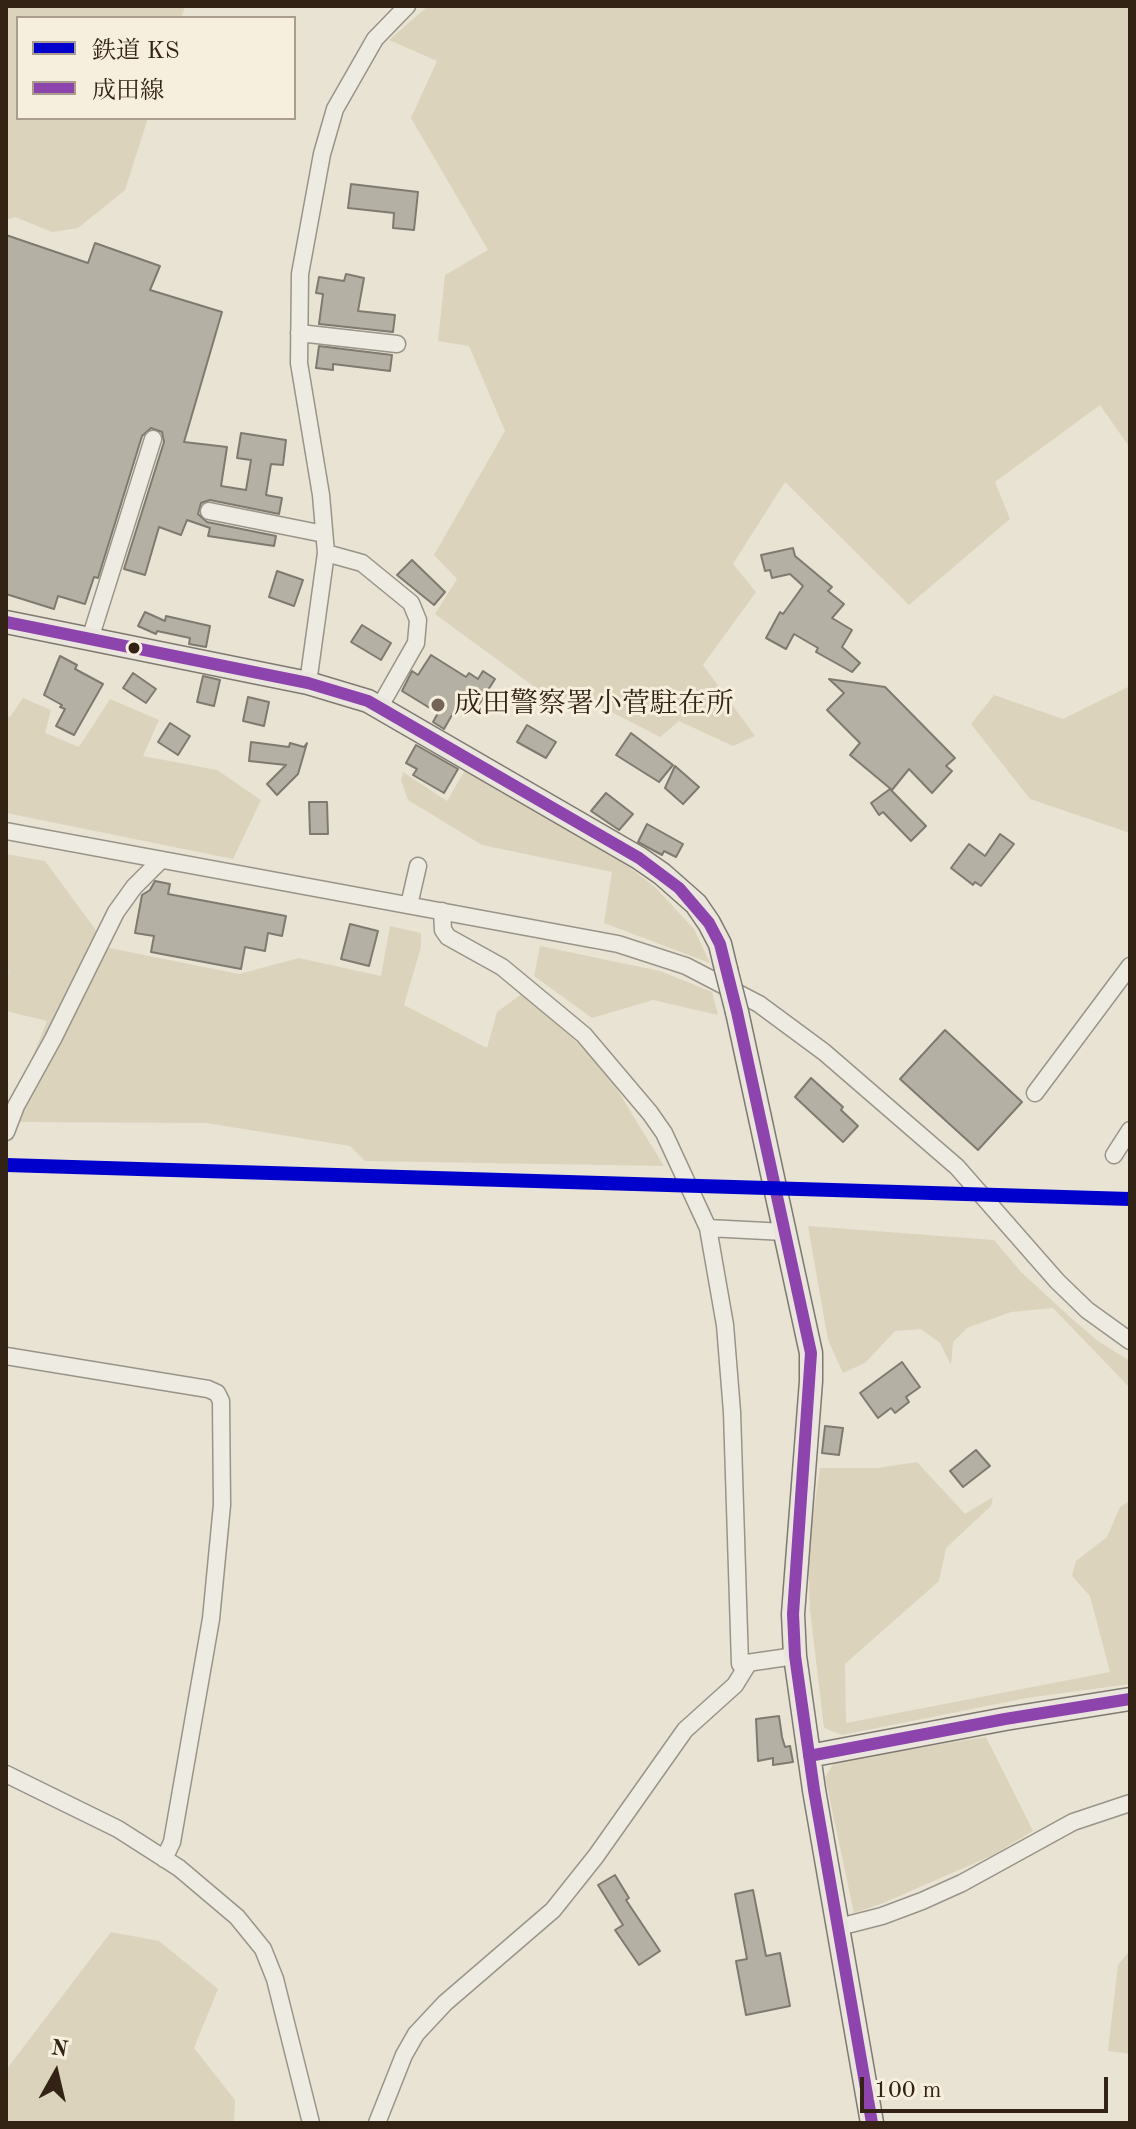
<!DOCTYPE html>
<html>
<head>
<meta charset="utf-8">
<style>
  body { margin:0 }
  #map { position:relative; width:1136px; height:2129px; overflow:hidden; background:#e9e3d3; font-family:"Old Standard TT","Noto Serif JP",serif }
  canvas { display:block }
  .frame { position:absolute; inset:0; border:8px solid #332315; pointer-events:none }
  .legend { position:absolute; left:16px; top:16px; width:280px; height:104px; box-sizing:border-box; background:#f7efdd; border:2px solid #a99d8d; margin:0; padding:10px 14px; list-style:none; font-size:24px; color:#332315 }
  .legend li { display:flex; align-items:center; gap:16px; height:40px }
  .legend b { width:40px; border:2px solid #a99d8d }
  .north { position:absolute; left:16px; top:2033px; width:80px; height:80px; -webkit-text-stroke:6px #f7efdd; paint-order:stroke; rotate:8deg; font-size:22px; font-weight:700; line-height:32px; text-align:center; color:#332315 }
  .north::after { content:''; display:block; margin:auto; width:28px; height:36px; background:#332315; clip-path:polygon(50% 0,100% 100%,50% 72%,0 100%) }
  .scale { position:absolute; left:860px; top:2077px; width:248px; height:36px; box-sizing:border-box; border:4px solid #332315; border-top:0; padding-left:10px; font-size:24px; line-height:28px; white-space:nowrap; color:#332315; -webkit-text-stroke:6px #f7efdd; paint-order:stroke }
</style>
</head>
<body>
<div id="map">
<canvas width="1136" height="2129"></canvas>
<div class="frame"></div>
<ul class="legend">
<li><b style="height:10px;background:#0000cd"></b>鉄道 KS</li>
<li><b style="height:10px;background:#8e44ad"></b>成田線</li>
</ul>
<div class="north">N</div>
<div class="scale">100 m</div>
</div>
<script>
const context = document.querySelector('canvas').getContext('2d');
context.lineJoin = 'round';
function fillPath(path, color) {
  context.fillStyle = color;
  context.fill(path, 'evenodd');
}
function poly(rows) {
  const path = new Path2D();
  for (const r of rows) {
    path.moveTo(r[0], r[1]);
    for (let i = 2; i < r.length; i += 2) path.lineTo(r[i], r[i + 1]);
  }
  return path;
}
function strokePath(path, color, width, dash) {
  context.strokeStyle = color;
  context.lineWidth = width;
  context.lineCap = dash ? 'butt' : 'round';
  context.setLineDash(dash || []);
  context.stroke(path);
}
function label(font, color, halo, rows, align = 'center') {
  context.font = font + ' "Old Standard TT","Noto Serif JP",serif';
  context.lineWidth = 6;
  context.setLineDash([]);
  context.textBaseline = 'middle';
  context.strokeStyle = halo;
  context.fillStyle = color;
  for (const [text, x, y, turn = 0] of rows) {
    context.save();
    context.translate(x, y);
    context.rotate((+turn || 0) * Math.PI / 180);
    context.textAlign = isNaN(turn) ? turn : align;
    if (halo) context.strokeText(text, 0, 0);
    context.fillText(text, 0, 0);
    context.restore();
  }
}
fillPath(poly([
  [6,6,185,6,181,18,18,18,18,118,148,118,125,190,78,228,52,232,15,217,6,220],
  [428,6,1130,6,1130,448,1100,405,995,482,1010,519,909,605,785,482,733,564,756,592,703,665,755,736,733,746,679,721,660,737,571,691,559,705,435,614,457,579,434,555,505,431,469,346,438,341,445,275,488,250,411,118,437,61,389,40],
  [1130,686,1130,833,1030,799,971,724,994,695,1063,719],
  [23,698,51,710,45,733,79,747,110,699,159,720,143,756,217,770,261,800,233,859,6,813,6,715,10,717],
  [465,770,621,861,655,887,694,929,710,963,604,923,612,872,482,845,408,800,401,780,403,772,447,801],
  [6,854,45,861,109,948,239,974,299,958,381,976,390,926,421,933,421,947,404,1005,487,1048,497,1012,523,993,602,1065,664,1166,365,1161,350,1146,206,1123,6,1122,47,1021,6,1011,6,976,9,971,6,969],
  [540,946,660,971,712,992,718,1015,653,1000,592,1018,534,976],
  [808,1226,994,1240,1022,1273,1070,1317,1098,1341,1130,1361,1130,1388,1053,1308,1011,1312,967,1328,953,1342,951,1365,940,1343,921,1329,895,1331,865,1363,843,1373,828,1340],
  [917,1462,965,1514,993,1497,991,1506,946,1548,939,1581,845,1664,846,1723,1110,1672,1090,1596,1072,1576,1076,1561,1107,1537,1120,1507,1130,1501,1130,1684,1027,1698,842,1735,824,1728,810,1610,808,1550,820,1468,877,1468],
  [986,1737,1033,1831,993,1855,881,1904,854,1913,825,1777,835,1761],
  [111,1932,159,1941,218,1989,194,2048,235,2100,234,2123,6,2123,6,2070],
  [1130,1950,1130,2054,1108,2051,1118,1965]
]), '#dcd3bd');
const building = poly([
  [351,184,418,192,414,230,393,228,394,213,348,208,351,184],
  [6,235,88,263,95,243,160,266,150,290,222,312,184,442,227,447,221,486,246,490,251,460,237,458,241,433,286,440,283,465,271,464,266,495,282,498,279,514,210,500,201,503,198,514,207,522,276,536,274,546,208,536,210,528,187,520,181,535,159,527,145,575,124,569,164,442,162,432,151,428,142,436,98,578,94,577,85,604,58,596,54,609,6,594,6,235],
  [346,274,364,278,358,311,395,315,393,332,319,324,323,294,316,293,319,277,344,281,346,274],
  [319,346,392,355,390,371,333,364,333,370,316,368,319,346],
  [793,548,795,556,832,587,828,591,844,604,832,618,852,630,842,647,860,663,852,672,816,652,818,648,794,634,786,649,766,638,780,612,783,614,803,586,790,574,772,578,770,570,765,571,761,555,793,548],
  [412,560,445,592,434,605,397,575,412,560],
  [277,571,303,580,294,606,269,597,277,571],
  [145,612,165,621,166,616,210,626,206,647,189,644,190,638,157,631,156,634,138,626,145,612],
  [362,625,391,643,381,660,351,642,362,625],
  [431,655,466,677,469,673,478,679,483,671,495,679,476,709,461,699,444,729,433,722,438,713,402,691,412,671,418,675,431,655],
  [60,656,77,665,75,669,103,684,74,735,56,726,65,709,60,707,62,705,44,695,60,656],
  [133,673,156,689,146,703,123,688,133,673],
  [203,676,220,680,214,706,197,702,203,676],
  [829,679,885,687,955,758,946,766,952,771,932,793,909,769,892,790,850,755,860,743,827,710,844,693,829,679],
  [248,697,269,702,264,726,243,721,248,697],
  [170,723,190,736,178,755,158,742,170,723],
  [527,725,556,742,546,758,517,742,527,725],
  [631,733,673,765,659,782,616,755,631,733],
  [251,742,289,747,290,743,304,747,307,743,298,774,277,795,267,784,286,765,249,761,251,742],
  [416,745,458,769,444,793,413,775,417,769,406,763,416,745],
  [675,766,699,787,683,804,665,788,675,766],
  [890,789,926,826,911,841,883,812,879,815,871,803,890,789],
  [606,793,633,814,619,830,591,811,606,793],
  [309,802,327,802,328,834,310,834,309,802],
  [647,824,683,844,676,857,664,851,662,855,638,842,647,824],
  [1000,834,1014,844,981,886,975,882,973,885,951,868,969,844,985,856,1000,834],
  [155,881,170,884,168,894,286,916,282,936,268,933,265,951,245,947,241,969,151,952,154,936,135,933,142,895,150,890,155,881],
  [350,924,378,931,369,966,341,959,350,924],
  [945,1030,1022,1102,978,1150,900,1079,945,1030],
  [811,1078,843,1107,841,1110,858,1126,843,1142,795,1097,811,1078],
  [902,1362,920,1387,906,1397,909,1402,895,1413,891,1408,878,1418,860,1393,902,1362],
  [825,1426,843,1428,839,1455,822,1453,825,1426],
  [976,1450,990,1466,963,1487,950,1471,976,1450],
  [779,1716,782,1737,785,1747,790,1746,793,1762,773,1765,773,1758,758,1761,756,1719,779,1716],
  [615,1875,629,1898,626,1900,660,1951,639,1965,615,1930,623,1925,598,1885,615,1875],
  [753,1890,766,1956,780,1953,790,2006,746,2015,736,1961,747,1959,735,1894,753,1890]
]);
fillPath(building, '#b5b0a4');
strokePath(building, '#7f7a70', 2);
const minor = poly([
  [299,333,397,344],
  [209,511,324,534],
  [326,553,362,563,411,603,418,620,416,643,379,708],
  [90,639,153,439],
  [308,683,326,553,321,495,299,363,300,274,322,154,335,109,375,39,407,6],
  [6,831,618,944,686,966,759,1004,824,1052,957,1167,1057,1281,1087,1310,1130,1341],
  [409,905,418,866],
  [442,911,443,930,448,937,502,967,584,1035,650,1113,664,1133,683,1174,708,1228,725,1325,732,1412,740,1664,795,1656],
  [1035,1093,1130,966],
  [6,1132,16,1106,53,1039,116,912,134,887,160,861],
  [1114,1155,1130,1130],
  [708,1228,785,1232],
  [6,1356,208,1389,217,1393,221,1401,222,1505,211,1619,172,1842,164,1859],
  [6,1774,118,1829,179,1868,237,1917,263,1949,275,1979,311,2123],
  [839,1927,882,1916,922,1901,962,1883,1073,1822,1130,1803],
  [377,2123,404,2055,416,2034,445,2003,553,1910,596,1856,685,1730,735,1685,748,1664]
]);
const major = poly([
  [6,622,308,683,368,701,639,858,662,874,696,904,709,923,720,944,726,969],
  [737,1012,811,1353,811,1381,793,1614,795,1656,814,1790,872,2123],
  [809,1756,1005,1719,1130,1699]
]);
strokePath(minor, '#999489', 19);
strokePath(major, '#7f7a70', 25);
strokePath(minor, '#eeebe2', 16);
strokePath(major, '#ebe6dd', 22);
const majorBridge = poly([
  [726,969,737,1012]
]);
strokePath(majorBridge, '#7f7a70', 25, []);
strokePath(majorBridge, '#ebe6dd', 22);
strokePath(poly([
  [6,622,308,683,368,701,639,858,679,888,709,923,720,944,737,1012,811,1353,793,1614,795,1656,814,1790,872,2123],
  [809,1756,1005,1719,1130,1699]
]), '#8e44ad', 12);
strokePath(poly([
  [6,1165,1130,1199]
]), '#0000cd', 14);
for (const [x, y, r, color] of [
  [134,648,7,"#332315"],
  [438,705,8,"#736658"]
]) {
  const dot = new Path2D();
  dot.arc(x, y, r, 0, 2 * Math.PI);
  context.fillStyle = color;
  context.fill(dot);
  strokePath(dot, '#f7efdd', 3);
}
label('28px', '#332315', '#f7efdd', [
  ["成田警察署小菅駐在所",454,705]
], 'left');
</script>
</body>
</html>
